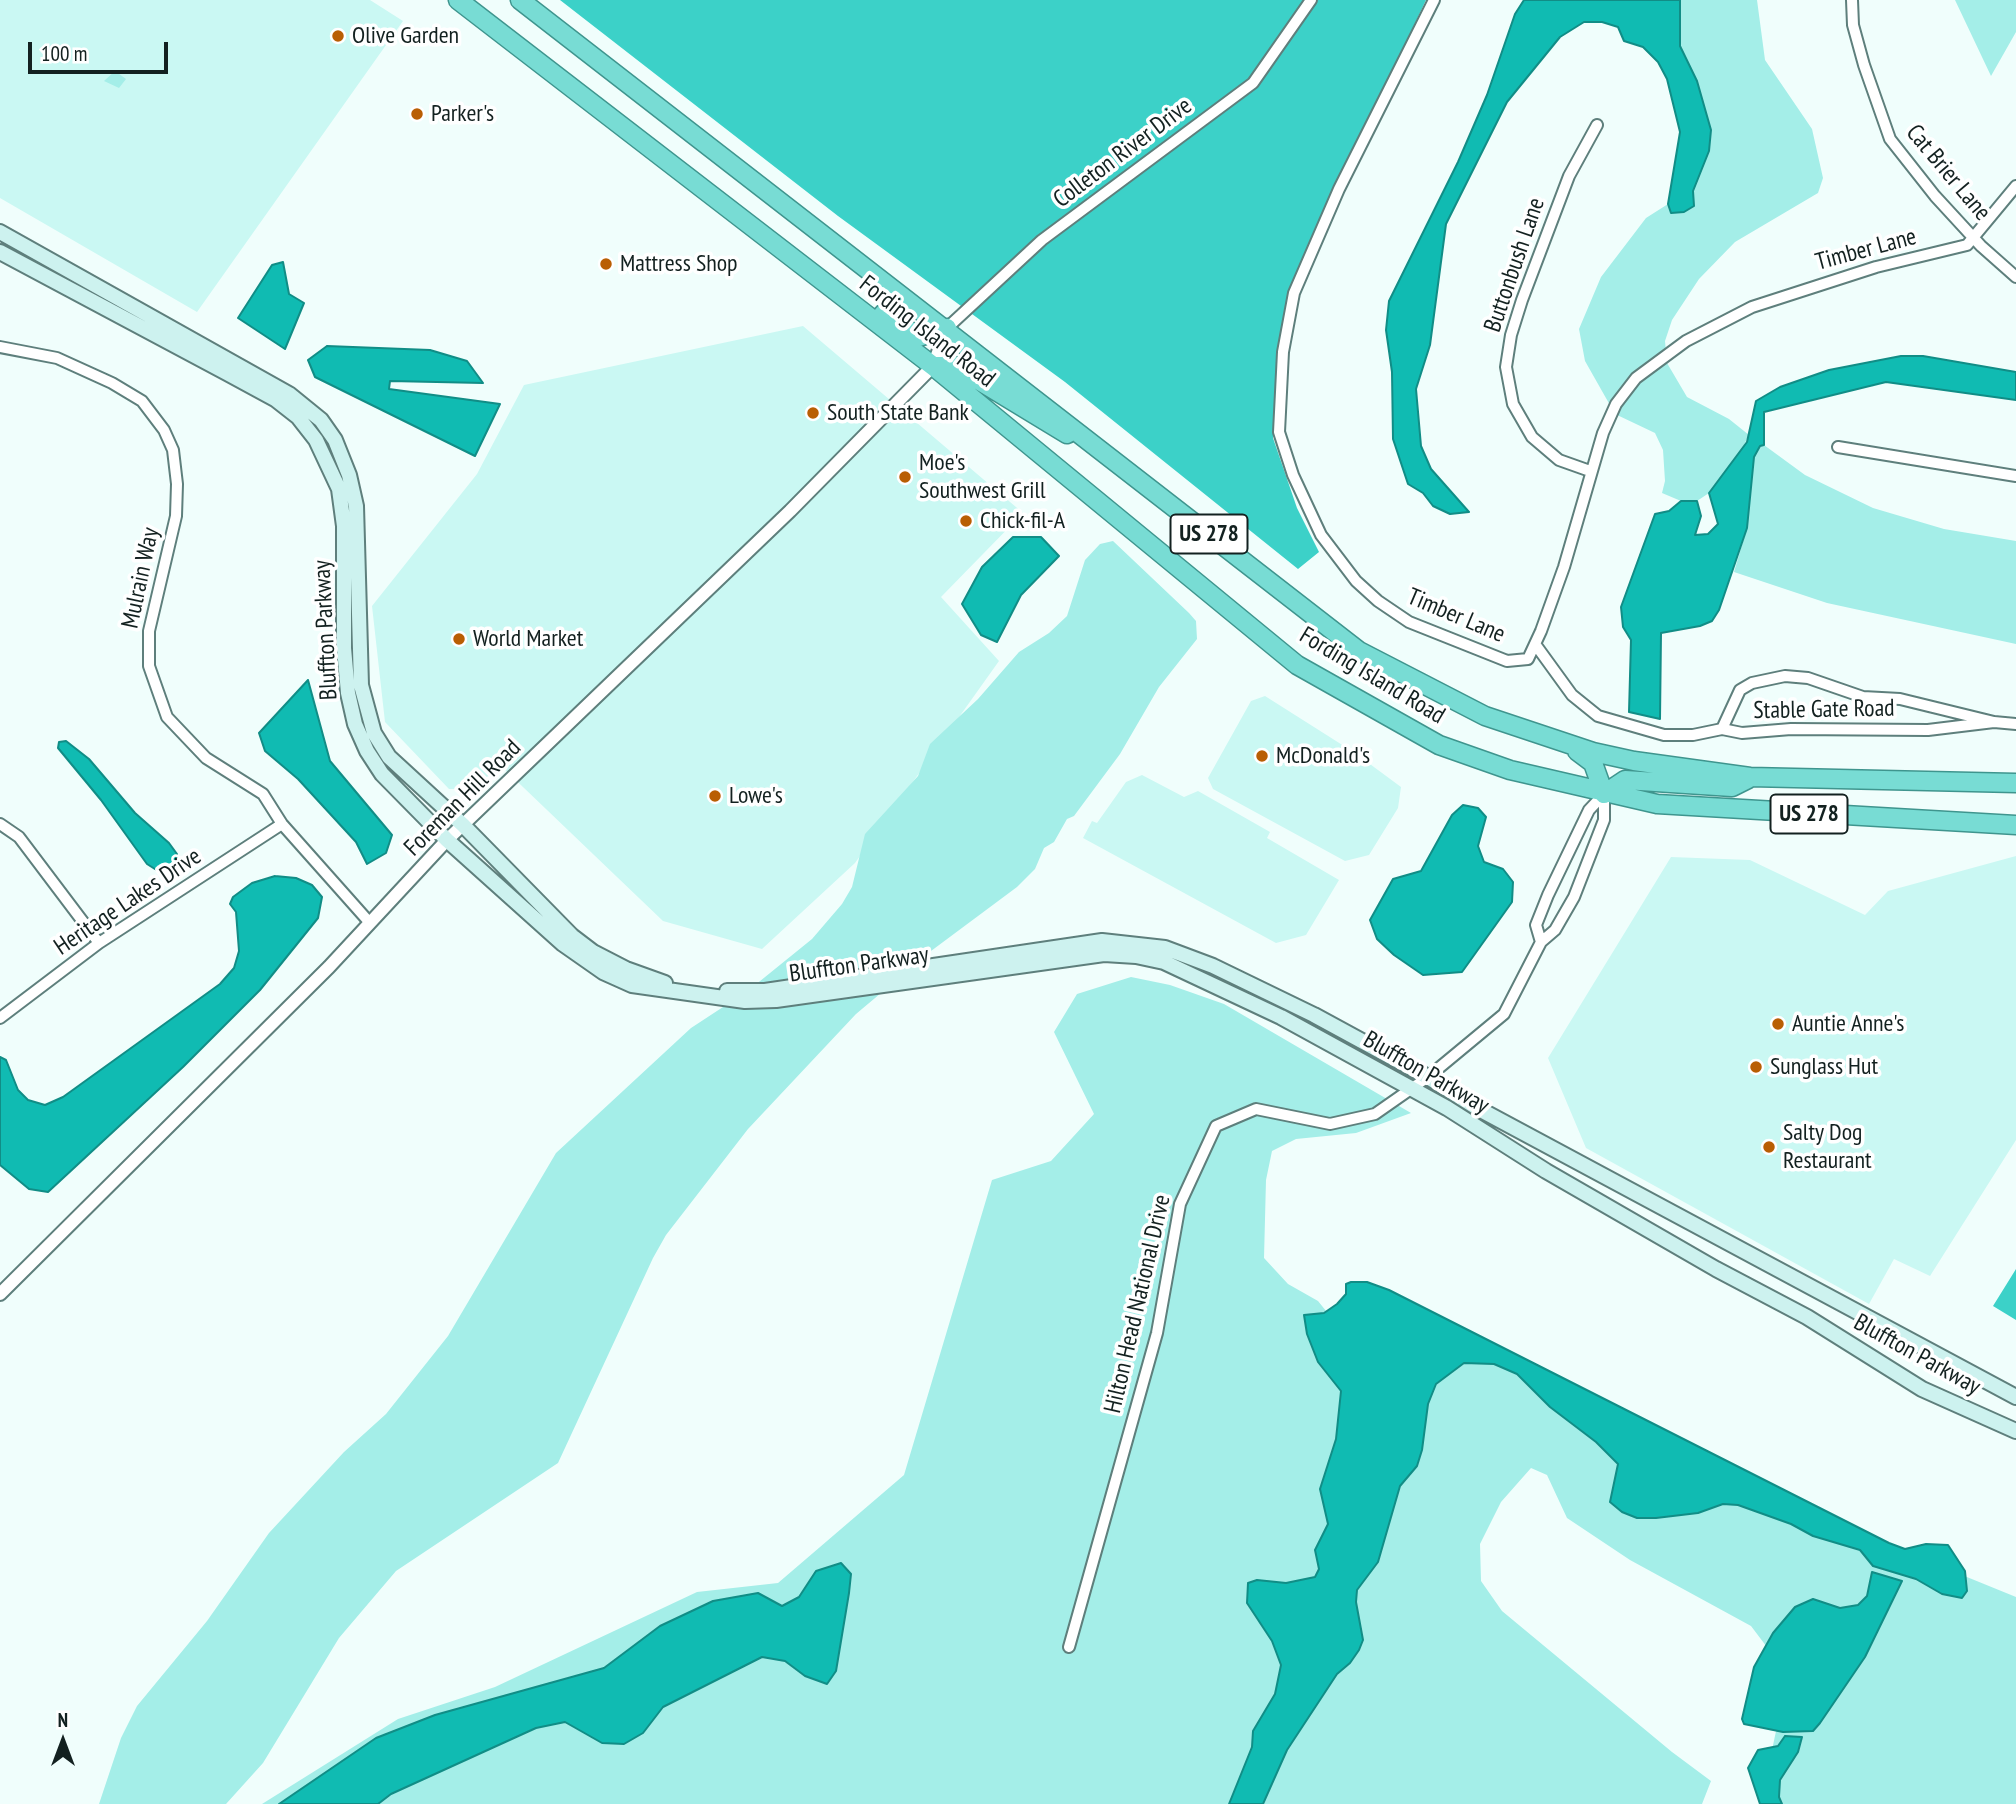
<!DOCTYPE html>
<html>
<head>
<meta charset="utf-8">
<style>
  body { margin:0 }
  #map { position:relative; width:2016px; height:1804px; overflow:hidden; background:#f0fefc; font-family:"PT Sans Narrow",sans-serif }
  canvas { display:block }
  .north { position:absolute; left:28px; top:1706px; width:70px; height:70px; -webkit-text-stroke:5px #fff; paint-order:stroke; rotate:0deg; font-size:19px; font-weight:700; line-height:28px; text-align:center; color:#132120 }
  .north::after { content:''; display:block; margin:auto; width:24px; height:32px; background:#132120; clip-path:polygon(50% 0,100% 100%,50% 72%,0 100%) }
  .scale { position:absolute; left:28px; top:42px; width:140px; height:32px; box-sizing:border-box; border:4px solid #132120; border-top:0; padding-left:9px; font-size:21px; line-height:24px; white-space:nowrap; color:#132120; -webkit-text-stroke:5px #fff; paint-order:stroke }
</style>
</head>
<body>
<div id="map">
<canvas width="2016" height="1804"></canvas>
<div class="north">N</div>
<div class="scale">100 m</div>
</div>
<script>
const context = document.querySelector('canvas').getContext('2d');
context.lineJoin = 'round';
function fillPath(path, color) {
  context.fillStyle = color;
  context.fill(path, 'evenodd');
}
function poly(rows) {
  const path = new Path2D();
  for (const r of rows) {
    path.moveTo(r[0], r[1]);
    for (let i = 2; i < r.length; i += 2) path.lineTo(r[i], r[i + 1]);
  }
  return path;
}
function strokePath(path, color, width, dash) {
  context.strokeStyle = color;
  context.lineWidth = width;
  context.lineCap = dash ? 'butt' : 'round';
  context.setLineDash(dash || []);
  context.stroke(path);
}
function label(font, color, halo, rows, align = 'center') {
  context.font = font + ' "PT Sans Narrow",sans-serif';
  context.lineWidth = 7;
  context.setLineDash([]);
  context.textBaseline = 'middle';
  context.strokeStyle = halo;
  context.fillStyle = color;
  for (const [text, x, y, turn = 0] of rows) {
    context.save();
    context.translate(x, y);
    context.rotate((+turn || 0) * Math.PI / 180);
    context.textAlign = isNaN(turn) ? turn : align;
    if (halo) context.strokeText(text, 0, 0);
    context.fillText(text, 0, 0);
    context.restore();
  }
}
fillPath(poly([
  [0,0,370,0,403,21,197,312,0,198],
  [803,326,1023,513,941,597,999,661,855,863,762,949,663,921,500,765,474,789,449,789,385,722,372,606,477,474,524,385],
  [1265,696,1355,753,1401,787,1398,808,1369,855,1345,861,1213,789,1208,778,1251,701],
  [1142,775,1184,797,1198,791,1270,832,1267,838,1339,880,1306,935,1276,943,1083,838,1092,821,1097,823,1126,782],
  [2016,856,2016,1140,1930,1276,1894,1259,1869,1304,1586,1148,1548,1058,1671,857,1750,860,1865,915,1888,891]
]), '#caf8f3');
fillPath(poly([
  [1680,0,1757,0,1765,60,1812,129,1823,178,1818,193,1735,242,1699,279,1672,320,1665,341,1667,363,1687,397,1729,419,1749,435,1741,451,1709,493,1697,501,1681,501,1662,493,1665,481,1663,450,1655,433,1615,414,1585,361,1579,329,1601,277,1646,218,1668,204,1672,213,1694,206,1693,191,1709,151,1711,130,1697,81,1680,46],
  [1955,0,2016,0,2016,32,1991,76],
  [115,71,126,79,119,88,104,81],
  [1764,445,1805,475,1873,508,1944,529,2016,541,2016,644,1827,603,1734,572,1747,528,1754,457,1760,446],
  [1113,541,1189,613,1196,621,1197,639,1159,687,1120,754,1074,816,1067,819,1054,842,1044,848,1035,869,1017,887,931,951,856,1014,748,1129,666,1235,653,1258,558,1463,396,1571,339,1638,263,1763,226,1804,99,1804,121,1738,137,1706,207,1621,269,1533,344,1452,386,1414,448,1336,556,1153,691,1028,749,990,812,939,842,904,852,887,865,834,918,776,930,744,978,699,1019,652,1049,633,1067,616,1085,560,1100,544],
  [1131,977,1170,985,1224,1004,1411,1113,1356,1133,1296,1139,1272,1151,1266,1180,1264,1258,1288,1284,1318,1301,1347,1337,1352,1491,1236,1804,262,1804,398,1719,495,1687,697,1592,778,1583,904,1475,992,1180,1051,1161,1094,1114,1054,1032,1077,994],
  [1458,1343,1763,1494,2016,1597,2016,1804,1772,1804,1769,1764,1788,1675,1751,1626,1630,1560,1567,1518,1547,1475,1531,1468,1501,1502,1480,1544,1481,1581,1502,1611,1672,1752,1711,1781,1702,1804,1248,1804,1374,1495]
]), '#a4eee8');
fillPath(poly([
  [560,0,1426,0,1289,292,1278,351,1273,438,1297,508,1319,552,1298,569,1065,382,838,216],
  [2016,1269,2016,1320,1993,1306]
]), '#3cd1c8');
const water = poly([
  [1524,0,1680,0,1680,46,1697,81,1711,130,1709,151,1693,191,1694,206,1684,212,1671,213,1668,204,1680,132,1667,79,1658,62,1643,47,1624,41,1618,27,1602,22,1584,22,1560,37,1507,102,1446,224,1430,345,1416,389,1421,446,1431,469,1469,512,1450,514,1433,506,1423,493,1408,484,1393,439,1392,372,1386,330,1389,301,1458,162,1487,95,1515,14,1524,0],
  [283,262,289,294,304,303,285,349,238,318,272,265,283,262],
  [327,346,430,350,467,361,483,383,390,381,389,389,500,404,475,456,315,377,308,360,327,346],
  [1901,356,1923,356,2016,372,2016,400,1886,382,1764,412,1764,445,1760,446,1754,457,1747,528,1719,610,1712,621,1700,626,1661,633,1660,719,1629,712,1631,640,1623,627,1621,607,1655,514,1669,511,1681,501,1697,501,1701,516,1695,535,1708,534,1718,524,1709,493,1747,442,1756,401,1780,387,1829,370,1901,356],
  [1013,537,1041,537,1059,556,1021,595,997,642,981,635,962,604,982,567,1013,537],
  [308,680,330,761,392,835,386,853,367,864,356,842,298,779,265,751,259,733,308,680],
  [66,741,89,759,135,813,169,843,177,854,175,874,158,871,147,864,101,800,58,748,59,742,66,741],
  [1463,805,1478,808,1486,817,1478,846,1484,862,1503,869,1513,882,1512,902,1462,972,1423,975,1394,955,1377,939,1370,920,1393,879,1421,871,1452,815,1463,805],
  [275,876,296,878,312,885,322,897,318,918,260,990,183,1067,48,1192,29,1189,0,1165,0,1057,6,1060,18,1090,28,1100,45,1105,63,1097,220,984,234,968,239,951,236,912,230,904,233,897,252,883,275,876],
  [1351,1282,1367,1282,1389,1290,1889,1543,1905,1549,1926,1544,1948,1545,1965,1571,1967,1591,1962,1598,1942,1594,1916,1579,1873,1566,1860,1550,1813,1536,1791,1524,1738,1505,1723,1504,1698,1513,1656,1518,1637,1518,1622,1512,1610,1502,1618,1464,1596,1442,1550,1407,1517,1374,1494,1364,1464,1363,1436,1384,1428,1404,1422,1450,1417,1466,1400,1486,1378,1562,1357,1590,1356,1602,1363,1640,1359,1650,1350,1663,1337,1674,1287,1750,1263,1804,1229,1804,1252,1747,1253,1731,1275,1694,1281,1665,1272,1641,1247,1603,1248,1583,1257,1580,1286,1583,1315,1577,1319,1569,1315,1550,1328,1524,1320,1489,1336,1439,1341,1391,1318,1362,1307,1334,1304,1315,1324,1313,1337,1304,1346,1294,1346,1284,1351,1282],
  [841,1563,851,1574,849,1593,836,1671,827,1684,805,1676,785,1661,762,1657,663,1707,643,1733,624,1744,602,1743,565,1722,536,1728,391,1794,378,1804,279,1804,376,1738,435,1715,604,1668,660,1626,713,1601,758,1593,782,1606,799,1597,816,1571,841,1563],
  [1872,1572,1902,1581,1865,1657,1820,1723,1813,1731,1783,1732,1744,1724,1742,1719,1754,1667,1773,1633,1795,1607,1813,1599,1840,1608,1858,1605,1867,1596,1872,1572],
  [1785,1736,1802,1737,1798,1752,1780,1780,1779,1797,1782,1804,1760,1804,1748,1768,1758,1750,1778,1746,1785,1736]
]);
fillPath(water, '#10bbb2');
strokePath(water, '#118d86', 2);
const minor = poly([
  [1434,0,1339,189,1294,293,1283,352,1279,432,1293,475,1321,535,1356,581,1378,601,1409,622,1507,661,1528,659,1541,631,1564,567,1603,433,1616,404,1636,378,1686,341,1752,307,1876,267,1967,245,2016,186],
  [1852,0,1853,25,1864,65,1890,139,1935,196,1981,246,2016,277],
  [947,328,1042,240,1253,83,1311,0],
  [0,347,57,358,112,383,142,401,164,430,173,450,177,484,176,516,149,631,149,666,167,717,206,758,263,794,282,824,370,923],
  [1838,447,2016,476],
  [1590,471,1559,460,1532,437,1513,404,1506,367,1511,335,1522,300,1569,176,1597,125],
  [1535,644,1572,695,1598,716,1664,735,1693,735,1722,729,1742,733,1791,729,1928,730,1994,722],
  [1722,729,1740,690,1752,683,1785,676,1808,678,1863,697,1900,699,1994,722,2016,724],
  [0,824,19,837,99,943],
  [1541,942,1536,925,1548,895,1589,810,1604,794],
  [0,1018,99,943,282,824],
  [1069,1647,1157,1333,1180,1204,1216,1126,1256,1109,1330,1124,1375,1114,1428,1077,1504,1014,1541,942,1555,930,1574,897,1604,820,1604,794]
]);
const tertiary = poly([
  [0,1294,329,967,447,840,790,511,933,366,947,328]
]);
const secondary = poly([
  [0,232,289,394,321,420,335,440,349,475,356,506,361,685,374,733,389,757,463,825,572,936,593,952,626,969,665,983],
  [0,252,227,373,275,399,298,417,316,440,339,489,344,526,344,648,348,693,355,724,367,751,382,774,447,840,563,944,603,972,632,985,745,1001,776,1000,1104,954,1136,956,1164,962,1281,1017,1447,1108,1546,1171,1716,1269,1807,1317,1922,1389,2016,1431],
  [727,991,765,991,1102,941,1165,948,1213,966,1314,1015,1428,1077,1479,1109,2016,1397]
]);
const trunk = poly([
  [458,0,933,366,1297,665,1439,745,1510,770,1657,804,2016,825],
  [520,0,1359,651,1485,716,1593,752,1634,761,1750,777,2016,783],
  [883,314,919,337,947,328],
  [933,366,955,366,1067,434],
  [1577,751,1593,763,1604,794],
  [1604,794,1625,780,1732,787,1748,779]
]);
strokePath(minor, '#5e7f7c', 14);
strokePath(tertiary, '#5e7f7c', 16);
strokePath(secondary, '#5e7f7c', 18);
strokePath(trunk, '#3f958e', 21);
strokePath(minor, '#fff', 10);
strokePath(tertiary, '#fff', 12);
strokePath(secondary, '#cdf2ef', 14);
strokePath(trunk, '#78dcd4', 18);
for (const [x, y, r, color] of [
  [338,36,7,"#b95e03"],
  [417,114,7,"#b95e03"],
  [606,264,7,"#b95e03"],
  [813,413,7,"#b95e03"],
  [905,477,7,"#b95e03"],
  [966,521,7,"#b95e03"],
  [459,639,7,"#b95e03"],
  [1262,756,7,"#b95e03"],
  [715,796,7,"#b95e03"],
  [1778,1024,7,"#b95e03"],
  [1756,1067,7,"#b95e03"],
  [1769,1147,7,"#b95e03"]
]) {
  const dot = new Path2D();
  dot.arc(x, y, r, 0, 2 * Math.PI);
  context.fillStyle = color;
  context.fill(dot);
  strokePath(dot, '#fff', 2.5);
}
for (const [x, y, w] of [
  [1209,534,77],
  [1809,814,77]
]) {
  const box = new Path2D();
  box.roundRect(x - w / 2, y - 19.5, w, 39, 5);
  context.fillStyle = '#fff';
  context.fill(box);
  strokePath(box, '#132120', 2);
}
label('bold 23px', '#132120', null, [
  ["US 278",1209,534],
  ["US 278",1809,814]
]);
label('24px', '#132120', '#fff', [
  ["Olive Garden",352,36],
  ["Parker's",431,114],
  ["Mattress Shop",620,264],
  ["South State Bank",827,413],
  ["Moe's",919,463],
  ["Southwest Grill",919,491],
  ["Chick-fil-A",980,521],
  ["World Market",473,639],
  ["McDonald's",1276,756],
  ["Lowe's",729,796],
  ["Auntie Anne's",1792,1024],
  ["Sunglass Hut",1770,1067],
  ["Salty Dog",1783,1133],
  ["Restaurant",1783,1161]
], 'left');
label('24px', '#132120', '#fff', [
  ["Colleton River Drive",1123,153,-37],
  ["Cat Brier Lane",1948,173,50],
  ["Timber Lane",1866,250,-15],
  ["Buttonbush Lane",1515,265,-71],
  ["Fording Island Road",927,332,38],
  ["Mulrain Way",141,578,-78],
  ["Timber Lane",1456,616,23],
  ["Bluffton Parkway",326,630,-93],
  ["Fording Island Road",1372,676,31],
  ["Stable Gate Road",1824,710,-1],
  ["Foreman Hill Road",463,798,-45],
  ["Heritage Lakes Drive",128,902,-34],
  ["Bluffton Parkway",859,965,-8],
  ["Bluffton Parkway",1426,1073,30],
  ["Hilton Head National Drive",1138,1304,-77],
  ["Bluffton Parkway",1917,1355,29]
]);
</script>
</body>
</html>
